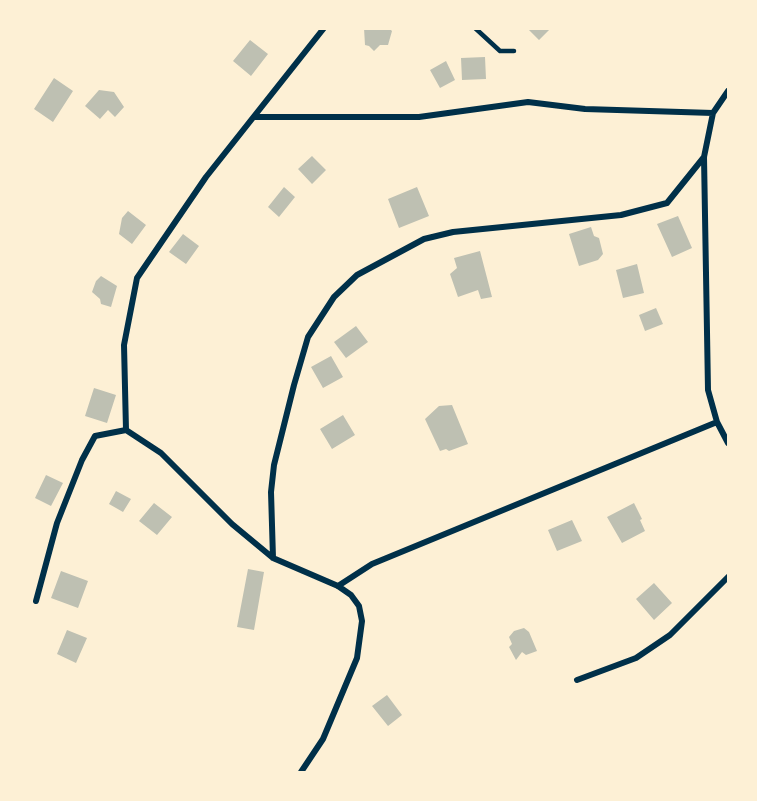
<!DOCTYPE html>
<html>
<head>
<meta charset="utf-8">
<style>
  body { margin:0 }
  #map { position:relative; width:757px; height:801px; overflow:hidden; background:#fdf0d5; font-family:"Source Sans 3",sans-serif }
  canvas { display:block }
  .frame { position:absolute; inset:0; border:30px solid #fdf0d5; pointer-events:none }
</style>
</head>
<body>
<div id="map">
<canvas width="757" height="801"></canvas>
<div class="frame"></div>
</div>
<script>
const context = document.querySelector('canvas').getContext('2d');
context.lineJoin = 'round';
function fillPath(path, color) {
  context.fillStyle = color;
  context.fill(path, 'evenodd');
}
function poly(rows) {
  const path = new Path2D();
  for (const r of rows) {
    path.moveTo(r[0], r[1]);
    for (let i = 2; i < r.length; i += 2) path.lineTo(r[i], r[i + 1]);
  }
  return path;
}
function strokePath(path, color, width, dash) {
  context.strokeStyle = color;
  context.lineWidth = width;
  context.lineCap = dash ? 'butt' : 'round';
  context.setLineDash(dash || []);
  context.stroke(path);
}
fillPath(poly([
  [364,28,389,28,392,31,388,45,380,45,374,51,369,46,365,45],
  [527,28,551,28,539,40],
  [250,40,268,54,251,76,233,61],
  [485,57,486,79,462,80,461,58],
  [446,61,455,80,440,88,430,70],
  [54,78,73,91,53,122,34,109],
  [99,90,114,92,124,107,115,117,108,110,100,119,85,106],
  [312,156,326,170,312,184,298,169],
  [284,187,295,197,279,217,268,207],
  [417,187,429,216,399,228,388,199],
  [128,211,146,225,132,244,119,234,122,218],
  [678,216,692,248,672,257,657,224],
  [591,227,594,236,599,238,603,254,598,260,579,266,569,234],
  [183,234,199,246,186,264,169,252],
  [480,251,492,297,481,299,478,290,458,297,450,274,457,268,454,258],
  [637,264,644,293,623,298,616,270],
  [101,276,117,286,111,307,101,304,100,299,92,292,96,281],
  [656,308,663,324,645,331,639,315],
  [356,326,368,342,346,358,334,342],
  [331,356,343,377,323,388,311,367],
  [94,388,116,395,107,423,85,416],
  [452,405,468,444,449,451,446,449,440,451,425,419,439,406],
  [343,415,355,435,332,449,320,429],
  [46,475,63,483,51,506,35,498],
  [116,491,131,499,123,512,109,504],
  [154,503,172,517,157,535,139,521],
  [634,503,642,519,640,520,645,531,622,543,607,517],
  [572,520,582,541,557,551,548,530],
  [248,569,264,572,254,630,237,627],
  [61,571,88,581,78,608,51,598],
  [654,583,672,603,654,620,636,599],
  [524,628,529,632,537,651,526,655,522,652,516,660,509,647,512,644,509,637,514,631],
  [67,630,87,638,76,663,57,654],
  [387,695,402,715,388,726,372,706]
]), '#bec0b2');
strokePath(poly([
  [475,28,500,51,514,51]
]), '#003049', 4.5);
strokePath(poly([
  [728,91,713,113,704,157,708,390,717,422,728,443],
  [254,117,419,117,528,102,585,109,713,113],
  [126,430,124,345,137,278,206,177,324,28],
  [273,558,271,492,274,465,294,385,308,337,334,297,357,275,424,239,453,232,621,215,667,203,704,157],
  [338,586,372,564,717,422],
  [36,601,57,523,82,460,95,436,126,430,161,453,232,524,273,558,338,586,351,595,359,606,362,621,357,658,323,739,301,772],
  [577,680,636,658,670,635,728,577]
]), '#003049', 6);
</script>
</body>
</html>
